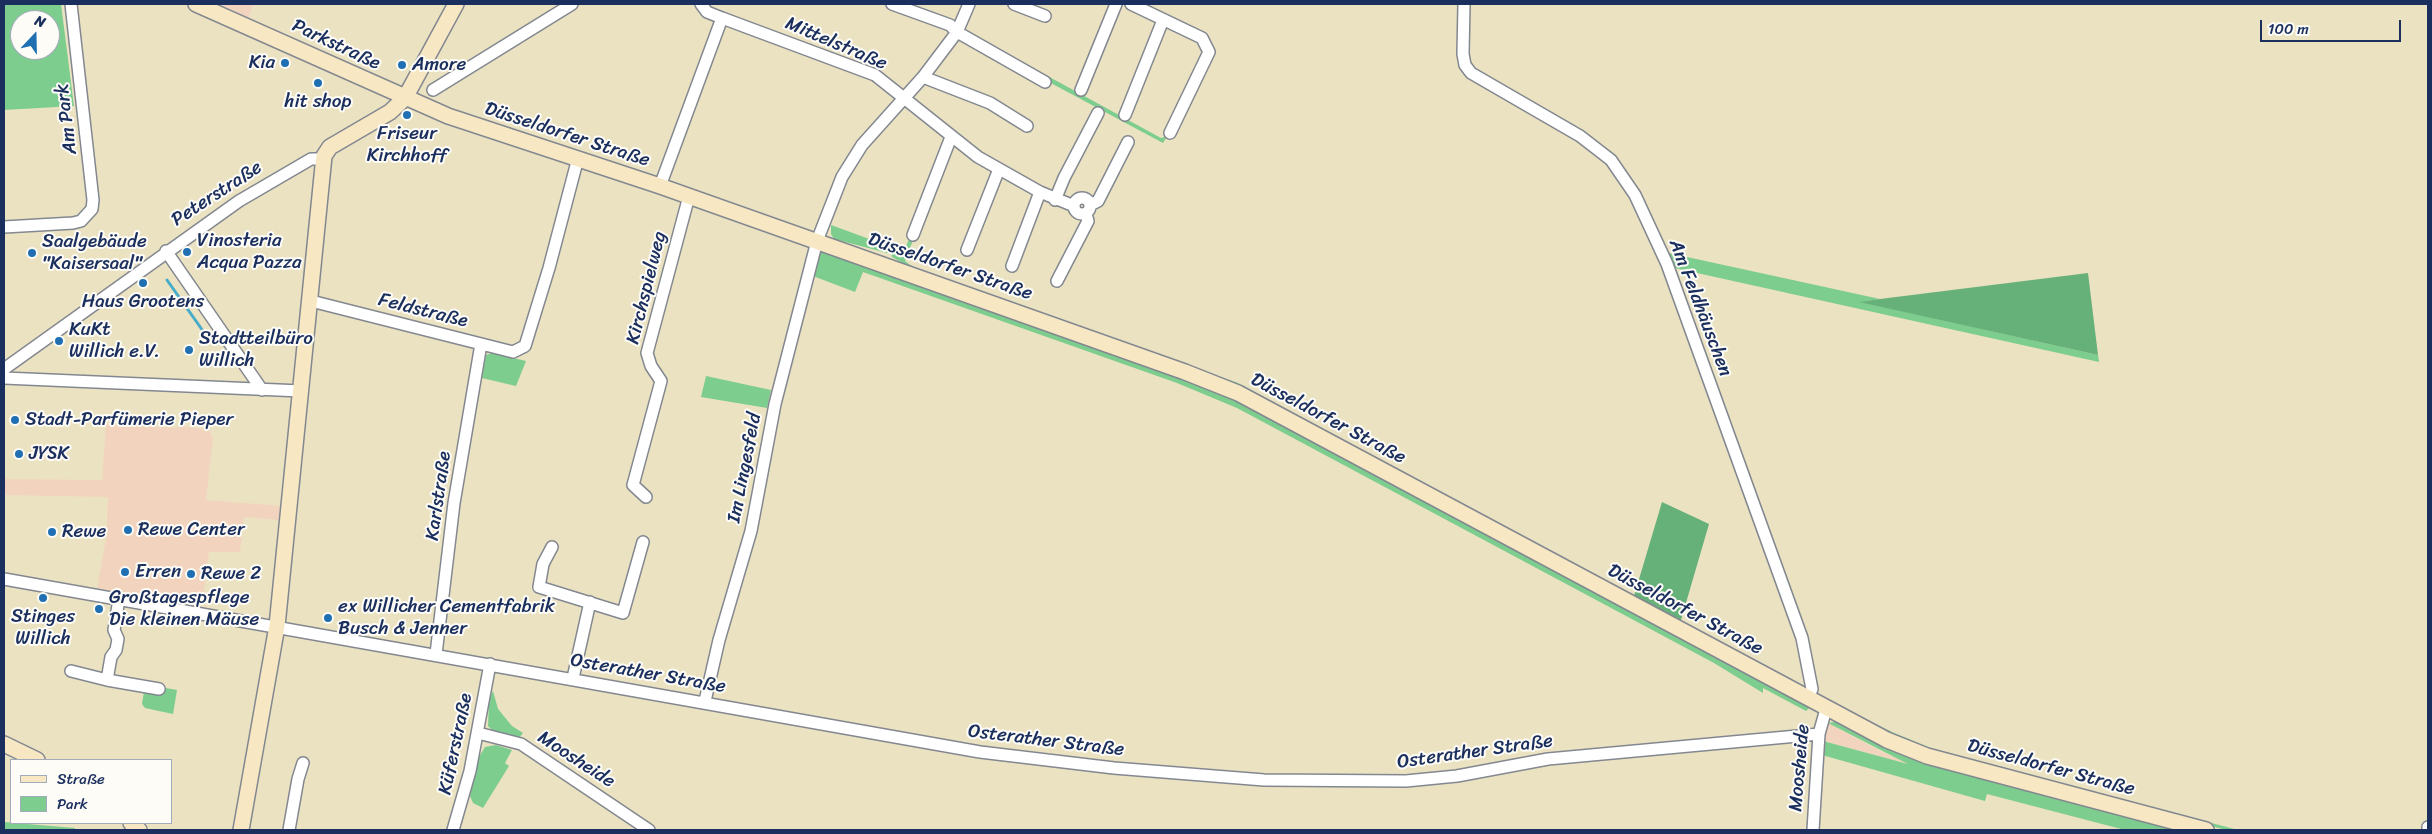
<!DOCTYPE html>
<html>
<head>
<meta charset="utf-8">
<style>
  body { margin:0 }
  #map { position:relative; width:2432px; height:834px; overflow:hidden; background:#ebe2c2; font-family:Sriracha,sans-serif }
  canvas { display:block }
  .frame { position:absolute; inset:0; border:5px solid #1b2f5e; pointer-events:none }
  .legend { position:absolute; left:10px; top:759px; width:162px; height:65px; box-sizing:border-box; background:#fdfcf7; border:1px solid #a3aaba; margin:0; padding:6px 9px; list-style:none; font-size:15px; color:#1b2f5e }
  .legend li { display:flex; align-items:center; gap:10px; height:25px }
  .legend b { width:25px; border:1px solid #a3aaba }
  .north { position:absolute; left:10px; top:10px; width:50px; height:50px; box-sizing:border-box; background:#fdfcf7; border:1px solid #a3aaba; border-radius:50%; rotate:21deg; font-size:14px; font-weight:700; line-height:20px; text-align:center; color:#1b2f5e }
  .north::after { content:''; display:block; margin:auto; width:18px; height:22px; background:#1f6fb2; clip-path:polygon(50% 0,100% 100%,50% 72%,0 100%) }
  .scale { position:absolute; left:2260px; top:20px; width:141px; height:22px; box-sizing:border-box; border:2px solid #1b2f5e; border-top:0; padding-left:6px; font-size:15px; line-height:18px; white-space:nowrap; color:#1b2f5e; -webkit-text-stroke:4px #fdfcf7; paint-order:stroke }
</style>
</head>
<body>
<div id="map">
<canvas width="2432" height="834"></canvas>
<div class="frame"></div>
<ul class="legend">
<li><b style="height:6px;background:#f7e8c3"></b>Straße</li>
<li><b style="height:14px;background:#7dcd8e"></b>Park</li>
</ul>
<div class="north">N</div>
<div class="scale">100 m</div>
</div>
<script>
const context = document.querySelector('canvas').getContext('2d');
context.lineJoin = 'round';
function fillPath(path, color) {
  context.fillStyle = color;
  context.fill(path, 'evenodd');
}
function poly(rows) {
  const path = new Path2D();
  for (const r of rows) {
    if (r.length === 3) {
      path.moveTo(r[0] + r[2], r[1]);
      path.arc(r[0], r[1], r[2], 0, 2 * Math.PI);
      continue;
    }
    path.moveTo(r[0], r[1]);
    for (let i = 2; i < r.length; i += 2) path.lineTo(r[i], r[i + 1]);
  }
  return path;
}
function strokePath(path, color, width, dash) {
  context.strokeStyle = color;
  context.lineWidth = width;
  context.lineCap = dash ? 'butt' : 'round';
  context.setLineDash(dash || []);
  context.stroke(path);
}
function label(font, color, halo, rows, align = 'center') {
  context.font = font + ' Sriracha,sans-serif';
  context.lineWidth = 4;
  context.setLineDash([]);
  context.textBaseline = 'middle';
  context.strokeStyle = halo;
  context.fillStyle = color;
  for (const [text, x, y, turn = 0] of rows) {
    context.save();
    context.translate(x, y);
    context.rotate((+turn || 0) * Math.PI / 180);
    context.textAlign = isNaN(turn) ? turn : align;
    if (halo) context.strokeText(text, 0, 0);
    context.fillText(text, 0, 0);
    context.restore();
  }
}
fillPath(poly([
  [219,4,253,4,248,18],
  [106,424,180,428,180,426,209,430,213,439,206,500,282,506,280,520,244,517,240,552,209,552,202,606,97,588,106,539,108,497,4,495,4,479,102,480],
  [1828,723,1880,751,1912,765,1823,741]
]), '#f2d4be');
fillPath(poly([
  [4,4,61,4,74,106,4,110],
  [20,20,50,20,50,50,20,50],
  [969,33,1161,138,1167,136,1163,143,1047,81],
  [831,225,902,251,905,249,911,234,915,235,905,261,913,267,1238,383,1413,477,1410,478,1264,400,908,266,892,257,891,254,834,239,831,234],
  [823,251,1226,394,1811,706,1806,711,1763,688,1763,693,1714,663,1237,408,1177,383,863,272,855,292,813,276,819,255],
  [1664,252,1880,299,1861,302,2098,355,2099,362,1670,267],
  [492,353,526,361,516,386,482,378,486,355],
  [706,376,771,390,767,408,701,397],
  [160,687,177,690,173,714,145,708,142,704,144,691],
  [493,691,498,709,512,726,523,733,519,738,492,730,488,726,489,699],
  [1815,695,1892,732,1933,749,2238,830,2226,830,1959,760,1910,744],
  [1839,721,2186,830,2125,830,1987,794,1985,801,1822,755,1823,741,1908,764,1828,723],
  [496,745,512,750,505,763,509,766,483,808,473,803,470,796,479,757,485,747],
  [4,822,75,828,75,830,4,830]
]), '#7dcd8e');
fillPath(poly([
  [2088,273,2098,355,1859,302,1880,299],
  [1662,502,1709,524,1681,620,1634,596]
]), '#66b079');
strokePath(poly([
  [167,280,203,331]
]), '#48abc7', 3);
const street = poly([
  [701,4,707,12,722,18],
  [892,4,950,25,957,32,1045,82],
  [1014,4,1045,16],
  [1131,4,1202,38,1209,52,1170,133],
  [1464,4,1463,54,1465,65,1471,73,1580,136,1611,160,1635,195,1667,264,1802,638,1812,689,1808,699],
  [923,77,990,103,1027,126],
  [433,90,572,4],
  [1081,90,1116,4],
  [1125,115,1163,20],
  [660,186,722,18,875,75,978,157,1040,192,1074,206],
  [1082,206,8],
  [1055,200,1064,178,1098,113],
  [1090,205,1098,201,1128,142],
  [4,227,73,223,81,221,92,209,93,200,71,4],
  [913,235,951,137],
  [967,250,999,169],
  [166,251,262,390],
  [1012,266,1040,192],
  [1057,281,1088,221,1086,214],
  [311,301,513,352,525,346,549,268,578,158],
  [4,369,239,201,311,159,323,159],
  [4,378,301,391],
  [646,497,633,485,661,381,651,366,647,353,689,196],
  [552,547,543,564,539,587,623,613,643,542],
  [4,579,980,752,1114,768,1264,780,1406,781,1457,776,1548,759,1819,734],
  [119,599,114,630,118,639,116,650,111,657,107,680,159,689],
  [436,654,454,503,481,344],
  [71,671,107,680],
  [573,678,590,602],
  [705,701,719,640,751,531,775,404,817,241,842,177,862,145,923,77,957,32,969,4],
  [478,733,521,744,649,830],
  [289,830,298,779,303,763],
  [453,830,470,771,490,664],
  [1813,830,1819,734,1826,709],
  [2428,830,2428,827]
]);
const secondary = poly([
  [196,4,448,116,660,186,1185,372,1238,393,1887,740,1927,756,2206,830],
  [4,744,37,760],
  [131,823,139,830],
  [241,830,277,626,324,156,330,147,390,112,405,98,456,4]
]);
strokePath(street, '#838890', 14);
strokePath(secondary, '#838890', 18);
strokePath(street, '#fff', 11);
strokePath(secondary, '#f7e8c3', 15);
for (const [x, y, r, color] of [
  [285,63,5,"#1f6fb2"],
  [402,65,5,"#1f6fb2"],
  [318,83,5,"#1f6fb2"],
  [407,115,5,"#1f6fb2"],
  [187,252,5,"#1f6fb2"],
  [32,253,5,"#1f6fb2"],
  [143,283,5,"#1f6fb2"],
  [59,341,5,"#1f6fb2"],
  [189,350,5,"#1f6fb2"],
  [15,420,5,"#1f6fb2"],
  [19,454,5,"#1f6fb2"],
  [128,530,5,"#1f6fb2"],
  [52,532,5,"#1f6fb2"],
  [125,572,5,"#1f6fb2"],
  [191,574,5,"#1f6fb2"],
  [43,598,5,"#1f6fb2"],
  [99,609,5,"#1f6fb2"],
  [328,618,5,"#1f6fb2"]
]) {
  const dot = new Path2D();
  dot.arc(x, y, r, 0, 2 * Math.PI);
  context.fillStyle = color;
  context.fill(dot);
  strokePath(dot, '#fdfcf7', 2);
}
label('19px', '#1b2f5e', '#fdfcf7', [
  ["Mittelstraße",836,44,23],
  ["Parkstraße",336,45,25],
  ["Am Park",67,119,-97],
  ["Düsseldorfer Straße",567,135,18],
  ["Peterstraße",217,194,-33],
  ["Düsseldorfer Straße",950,267,19],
  ["Kirchspielweg",647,288,-76],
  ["Am Feldhäuschen",1700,308,69],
  ["Feldstraße",423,311,14],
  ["Düsseldorfer Straße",1328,419,28],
  ["Im Lingesfeld",745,468,-79],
  ["Karlstraße",439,496,-82],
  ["Düsseldorfer Straße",1685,610,28],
  ["Osterather Straße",648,674,10],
  ["Osterather Straße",1046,741,7],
  ["Küferstraße",456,744,-78],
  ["Osterather Straße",1475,752,-8],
  ["Moosheide",576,760,33],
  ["Moosheide",1800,768,-85],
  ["Düsseldorfer Straße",2051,768,15]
]);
label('19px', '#1b2f5e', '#fdfcf7', [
  ["Kia",275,63,"right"],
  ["Amore",412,65],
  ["hit shop",318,102,"center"],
  ["Friseur",407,134,"center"],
  ["Kirchhoff",407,156,"center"],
  ["Vinosteria",197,241],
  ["Acqua Pazza",197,263],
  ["Saalgebäude",42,242],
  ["\"Kaisersaal\"",42,264],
  ["Haus Grootens",143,302,"center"],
  ["KuKt",69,330],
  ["Willich e.V.",69,352],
  ["Stadtteilbüro",199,339],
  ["Willich",199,361],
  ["Stadt-Parfümerie Pieper",25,420],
  ["JYSK",29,454],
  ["Rewe Center",138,530],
  ["Rewe",62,532],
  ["Erren",135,572],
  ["Rewe 2",201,574],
  ["Großtagespflege",109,598],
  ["Die kleinen Mäuse",109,620],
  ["ex Willicher Cementfabrik",338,607],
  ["Busch & Jenner",338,629],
  ["Stinges",43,617,"center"],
  ["Willich",43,639,"center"]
], 'left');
</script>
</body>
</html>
